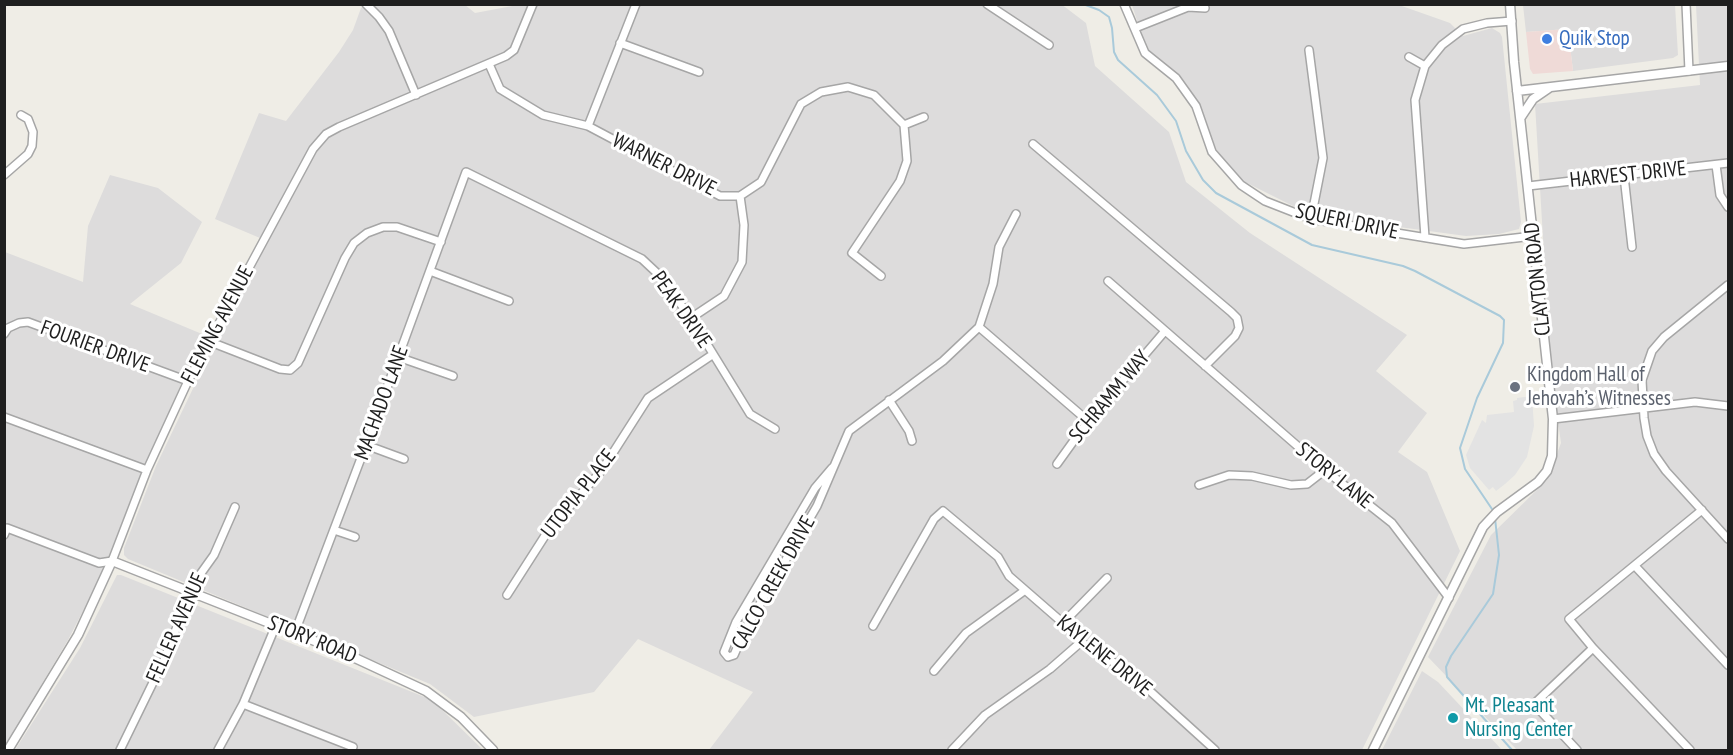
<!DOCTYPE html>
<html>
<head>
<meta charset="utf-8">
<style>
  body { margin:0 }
  #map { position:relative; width:1733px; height:755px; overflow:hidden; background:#efede6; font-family:"PT Sans Narrow",sans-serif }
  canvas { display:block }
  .frame { position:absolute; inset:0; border:6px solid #1f1f1f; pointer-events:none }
</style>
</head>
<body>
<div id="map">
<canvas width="1733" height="755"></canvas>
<div class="frame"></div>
</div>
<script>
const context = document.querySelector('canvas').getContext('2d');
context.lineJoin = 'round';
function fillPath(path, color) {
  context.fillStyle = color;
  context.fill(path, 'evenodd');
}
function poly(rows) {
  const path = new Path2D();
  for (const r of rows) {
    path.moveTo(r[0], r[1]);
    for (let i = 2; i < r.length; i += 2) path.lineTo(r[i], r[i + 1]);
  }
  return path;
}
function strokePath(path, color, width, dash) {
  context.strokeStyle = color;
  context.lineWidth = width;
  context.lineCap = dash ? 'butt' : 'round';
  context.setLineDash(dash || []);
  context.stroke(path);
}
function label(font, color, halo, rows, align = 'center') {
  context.font = font + ' "PT Sans Narrow",sans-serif';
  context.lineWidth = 6;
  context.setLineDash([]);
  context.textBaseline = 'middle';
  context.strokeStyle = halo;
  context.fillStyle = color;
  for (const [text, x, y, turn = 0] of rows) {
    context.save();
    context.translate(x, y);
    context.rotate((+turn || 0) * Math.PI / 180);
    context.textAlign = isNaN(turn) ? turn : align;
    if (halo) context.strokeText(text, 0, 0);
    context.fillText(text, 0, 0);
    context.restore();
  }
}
fillPath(poly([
  [367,4,465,5,475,13,523,4,1061,4,1086,23,1095,66,1169,132,1186,182,1250,233,1407,335,1376,371,1427,413,1398,452,1427,472,1460,551,1362,750,709,750,753,692,638,639,594,692,474,717,430,684,128,559,124,555,124,548,156,466,220,332,260,238,215,219,259,113,286,121,339,52,353,30,361,8],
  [1132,5,1399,5,1450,23,1463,36,1492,28,1500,33,1502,37,1521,222,1519,229,1499,234,1466,236,1332,218,1295,207,1243,181,1231,170,1216,149,1204,118,1193,96,1173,73,1151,53,1144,42],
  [1523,5,1675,5,1678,55,1673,58,1573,71,1568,29,1526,32],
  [1696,5,1728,5,1728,750,1517,750,1428,657,1491,535,1547,480,1561,443,1551,372,1535,104,1700,85],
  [110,175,158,188,202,222,181,263,130,304,202,334,97,584,68,640,5,746,5,252,83,282,88,226],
  [117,575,121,575,432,700,483,750,15,750,80,648],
  [1422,671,1438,682,1502,750,1382,750]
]), '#dddcdc');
fillPath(poly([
  [1568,29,1573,71,1533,74,1530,69,1526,32]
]), '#efdad7');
fillPath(poly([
  [1532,396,1534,426,1527,457,1515,475,1505,484,1496,491,1493,487,1489,490,1470,468,1466,455,1482,420,1486,423,1487,415,1514,412,1513,401,1517,400,1517,398]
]), '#e3e3e3');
strokePath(poly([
  [1083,4,1099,10,1109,17,1112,28,1114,52,1118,60,1157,95,1176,121,1186,151,1203,180,1216,193,1312,245,1403,266,1415,271,1500,316,1504,320,1503,343,1477,398,1460,448,1465,469,1494,512],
  [1495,518,1499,555,1493,594,1451,656,1446,667,1447,677,1512,750]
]), '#a9cada', 2);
const minor = poly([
  [366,4,379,17,389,31,416,95],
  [987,4,1049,45],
  [1124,4,1145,53,1176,78,1196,106,1212,152,1241,185,1265,201,1311,219,1464,244,1533,236],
  [1686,4,1689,71],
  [1135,28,1188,7,1205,8],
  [620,43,699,72],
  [1309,50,1323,158,1311,219],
  [1409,57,1425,66],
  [489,64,500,89,543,115,588,126,720,196,740,196,761,182,801,104,821,92,848,87,874,95,904,125,907,161,900,181,852,253,881,276],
  [904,125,924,117],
  [588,126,636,4],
  [1033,144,1231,312,1237,318,1239,328,1235,336,1205,366],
  [1716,165,1720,195,1728,207],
  [4,175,28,154,32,146,33,132,28,119,21,115],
  [1624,176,1632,247],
  [1528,186,1728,163],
  [1425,237,1415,100,1425,66,1442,45,1463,29,1487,23,1512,21],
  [430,271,509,301],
  [1108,281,1325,470,1392,523,1449,598],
  [1728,285,1664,337,1652,351,1642,380,1644,418,1647,436,1654,454,1666,471,1728,539],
  [691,318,724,296,742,262,744,225,740,196],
  [979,327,1088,421],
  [4,334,8,328,19,323,28,322,188,381],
  [208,341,280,369,290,370,298,363,345,258,354,243,367,233,383,227,397,227,441,242],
  [398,357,453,376],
  [889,400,909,431,912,441],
  [4,417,147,470],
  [1553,419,1695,402,1728,406],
  [366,445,404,459],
  [1057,464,1088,421,1165,331],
  [832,468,815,488,736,622,724,652,728,657,734,655,745,630,817,506,849,431,943,361,979,327,993,284,999,247,1016,214],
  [1199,485,1229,475,1252,476,1291,485,1307,484,1325,470],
  [334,530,355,537],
  [4,535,7,528,99,563,112,561,147,470,188,381,313,149,326,134,339,127,506,56,514,50,533,4],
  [1635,566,1728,665],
  [507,595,548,531,602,470,648,398,712,355],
  [1063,623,1107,578],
  [873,626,934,519,943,511,998,557,1009,576,1063,623,1081,642,1129,672,1215,750],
  [295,632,366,445,466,172,642,259,658,274,691,318,750,414,775,429],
  [934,671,966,633,1024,591],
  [243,704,353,747],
  [120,750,164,660,194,583,214,555,235,507],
  [218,750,243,704,276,625],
  [952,750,985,715,1050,669,1081,642],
  [1577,750,1534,704,1593,648],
  [1690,750,1593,648,1569,619,1702,510]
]);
const tertiary = poly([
  [1517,91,1728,66],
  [1521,117,1533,99,1549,88],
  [8,750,78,635,112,561,340,651,426,691,461,717,493,750],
  [1373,750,1483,527,1497,512,1538,482,1547,471,1552,456,1553,419,1514,62,1510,4]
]);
strokePath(minor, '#a6a6a6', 10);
strokePath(tertiary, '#a6a6a6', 11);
strokePath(minor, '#fff', 7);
strokePath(tertiary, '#fff', 8);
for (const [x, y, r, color] of [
  [1547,39,6,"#3f7fe0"],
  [1515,387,6,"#6b7280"],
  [1453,718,6,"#0f9aa8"]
]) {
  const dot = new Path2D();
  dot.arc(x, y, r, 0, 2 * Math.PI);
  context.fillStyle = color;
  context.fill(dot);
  strokePath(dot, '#fff', 2);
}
label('21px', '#366cbe', '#fff', [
  ["Quik Stop",1559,39]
], 'left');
label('21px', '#1f1f1f', '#fff', [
  ["WARNER DRIVE",664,165,27],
  ["HARVEST DRIVE",1628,175,-6],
  ["SQUERI DRIVE",1347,222,12],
  ["CLAYTON ROAD",1538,279,-96],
  ["PEAK DRIVE",681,310,55],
  ["FLEMING AVENUE",218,325,-62],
  ["FOURIER DRIVE",95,347,20],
  ["SCHRAMM WAY",1110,397,-50],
  ["MACHADO LANE",382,403,-70],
  ["STORY LANE",1334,476,39],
  ["UTOPIA PLACE",579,494,-52],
  ["CALCO CREEK DRIVE",774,583,-61],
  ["FELLER AVENUE",177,628,-66],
  ["STORY ROAD",312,640,22],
  ["KAYLENE DRIVE",1104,656,39]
]);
label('21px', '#5b616d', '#fff', [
  ["Kingdom Hall of",1527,375],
  ["Jehovah’s Witnesses",1527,399]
], 'left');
label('21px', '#0d838f', '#fff', [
  ["Mt. Pleasant",1465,706],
  ["Nursing Center",1465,730]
], 'left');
</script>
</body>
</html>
